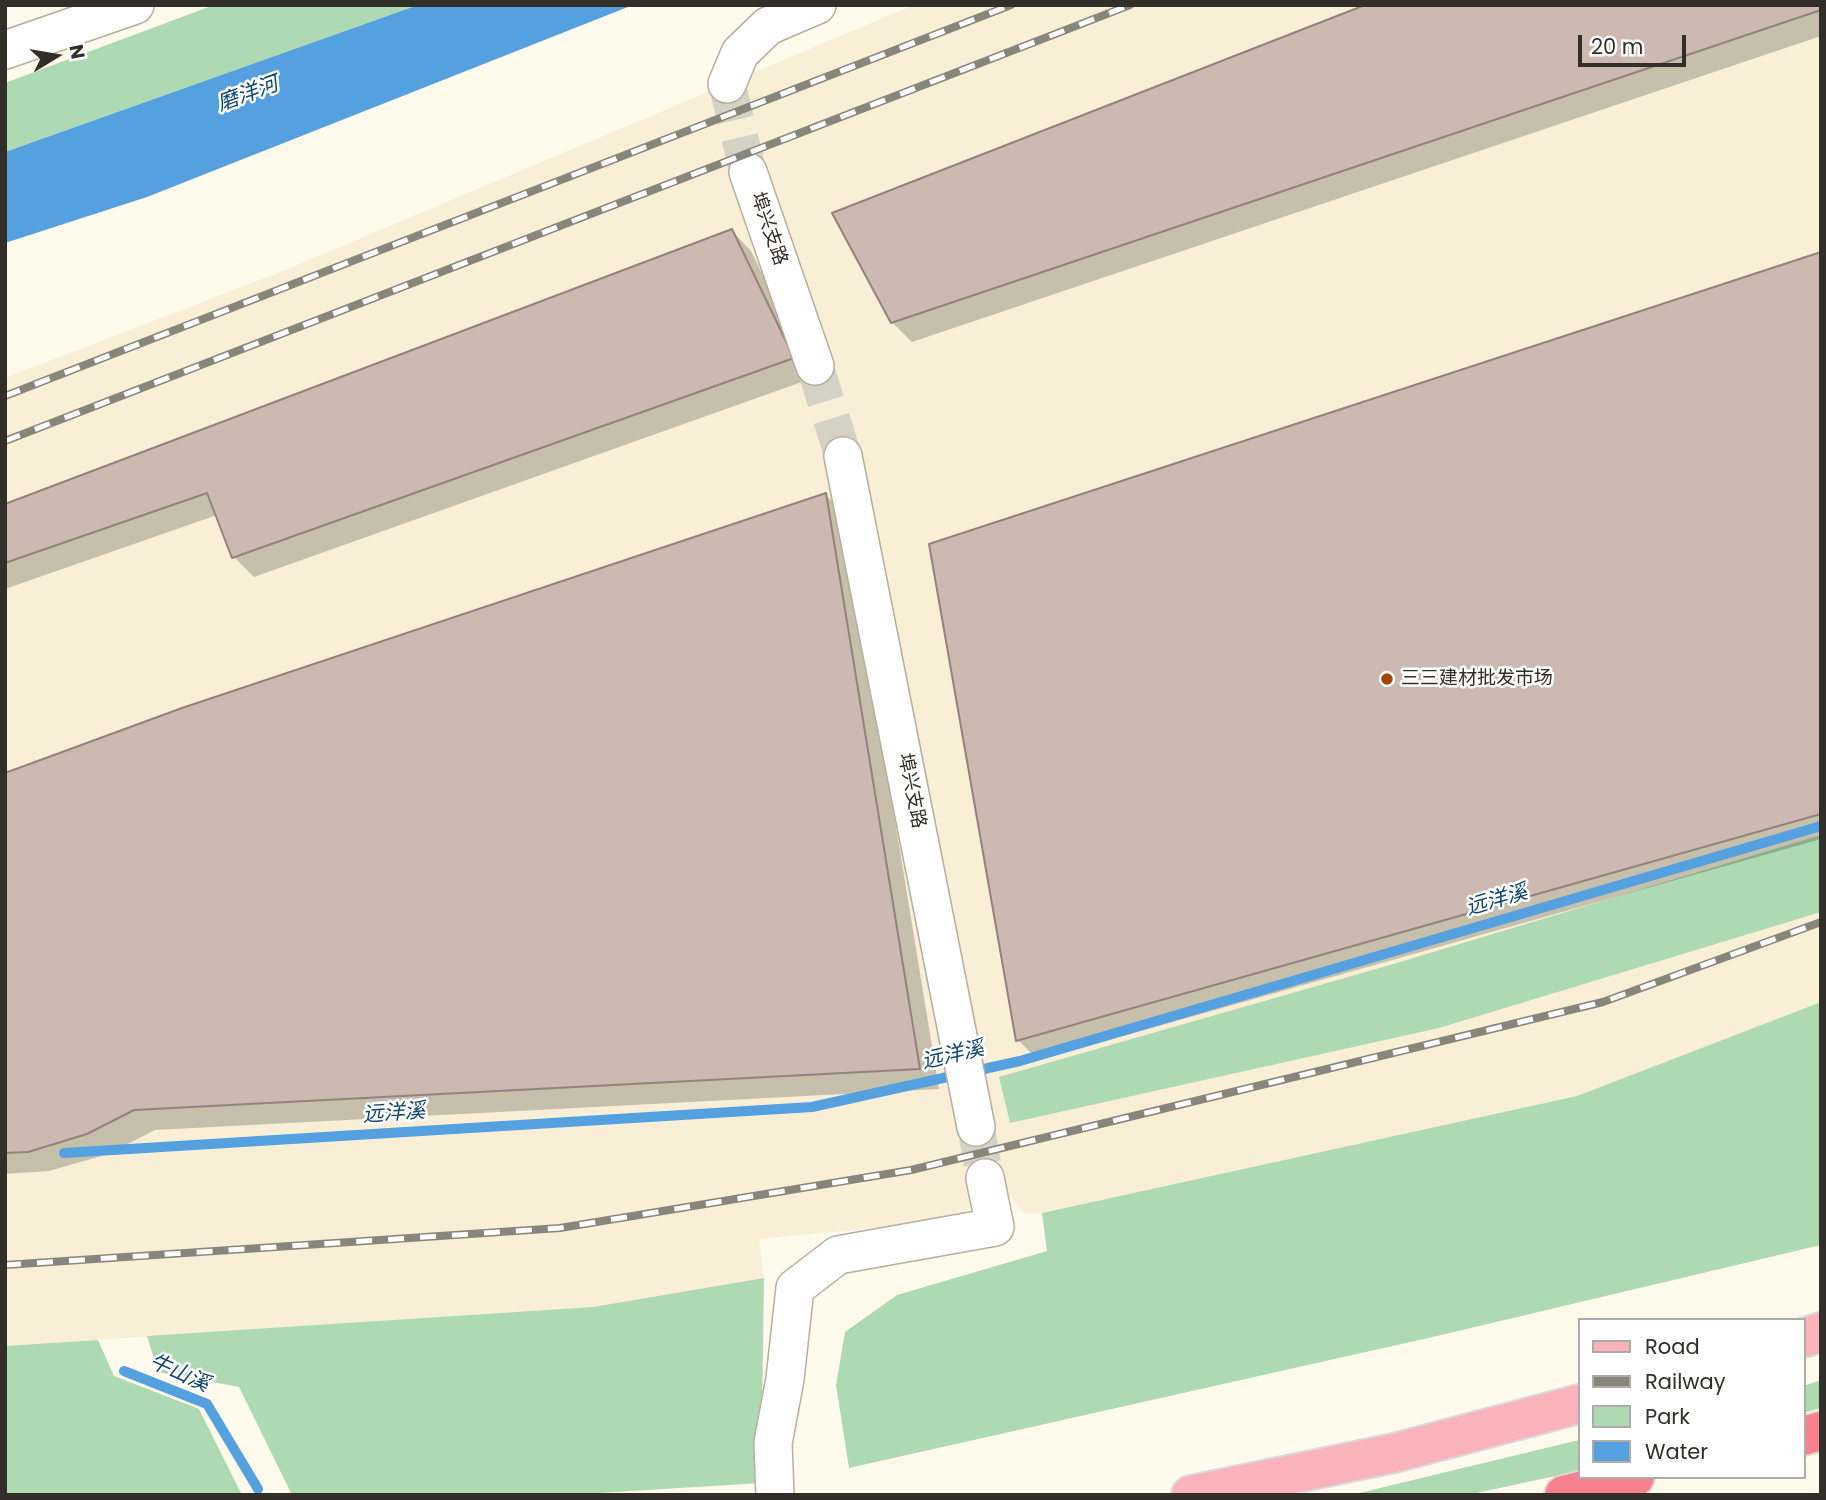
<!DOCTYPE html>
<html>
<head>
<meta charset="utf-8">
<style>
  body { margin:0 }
  #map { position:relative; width:1826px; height:1500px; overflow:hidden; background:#fffaec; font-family:Poppins,sans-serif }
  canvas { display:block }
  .frame { position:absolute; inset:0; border:7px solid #322f29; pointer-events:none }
  .legend { position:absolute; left:1578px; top:1318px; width:228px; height:161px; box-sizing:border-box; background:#fff; border:2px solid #adaca9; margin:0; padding:9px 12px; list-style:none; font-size:21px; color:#322f29 }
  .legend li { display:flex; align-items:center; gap:14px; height:35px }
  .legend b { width:35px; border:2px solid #adaca9 }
  .north { position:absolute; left:21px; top:21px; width:70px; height:70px; -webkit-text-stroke:5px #fff; paint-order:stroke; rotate:79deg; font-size:19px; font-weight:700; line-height:28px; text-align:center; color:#322f29 }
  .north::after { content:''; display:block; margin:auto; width:24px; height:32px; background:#322f29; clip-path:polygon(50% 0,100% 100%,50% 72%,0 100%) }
  .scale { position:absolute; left:1578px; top:35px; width:108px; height:32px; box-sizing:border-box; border:4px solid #322f29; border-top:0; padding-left:9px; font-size:21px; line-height:24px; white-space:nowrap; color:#322f29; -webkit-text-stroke:5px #fff; paint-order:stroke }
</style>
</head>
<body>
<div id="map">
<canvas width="1826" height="1500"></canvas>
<div class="frame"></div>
<ul class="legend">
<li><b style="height:9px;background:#fab3bb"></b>Road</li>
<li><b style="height:9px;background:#88857b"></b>Railway</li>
<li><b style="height:19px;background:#addab2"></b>Park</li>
<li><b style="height:19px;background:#55a0df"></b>Water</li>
</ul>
<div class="north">N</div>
<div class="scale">20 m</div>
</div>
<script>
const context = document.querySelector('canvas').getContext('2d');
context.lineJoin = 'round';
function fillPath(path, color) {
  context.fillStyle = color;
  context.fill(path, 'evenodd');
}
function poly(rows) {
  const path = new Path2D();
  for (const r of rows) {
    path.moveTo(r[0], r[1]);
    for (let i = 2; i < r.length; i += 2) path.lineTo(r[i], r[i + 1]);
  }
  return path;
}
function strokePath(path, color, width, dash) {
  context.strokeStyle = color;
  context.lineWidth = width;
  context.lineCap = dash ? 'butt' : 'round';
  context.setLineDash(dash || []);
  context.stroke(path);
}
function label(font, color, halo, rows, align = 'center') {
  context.font = font + ' Poppins,"Noto Sans SC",sans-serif';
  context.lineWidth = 5;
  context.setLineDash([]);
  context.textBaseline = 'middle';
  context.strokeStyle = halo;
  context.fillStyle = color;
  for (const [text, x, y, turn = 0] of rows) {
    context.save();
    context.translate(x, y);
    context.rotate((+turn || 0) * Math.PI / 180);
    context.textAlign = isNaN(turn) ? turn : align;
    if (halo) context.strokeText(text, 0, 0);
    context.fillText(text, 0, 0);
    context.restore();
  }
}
fillPath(poly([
  [914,5,1821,5,1821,1002,1577,1096,1042,1213,1025,1214,1010,1197,1001,1176,969,1183,971,1207,958,1220,759,1239,764,1278,593,1307,5,1346,5,378,283,271]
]), '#f8efd6');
fillPath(poly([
  [214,5,418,5,5,152,5,83],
  [1821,835,1821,912,1439,1028,1010,1123,999,1077,1390,965],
  [1821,1002,1821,1245,1437,1336,849,1468,836,1385,845,1332,897,1295,1047,1251,1042,1213,1577,1096],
  [764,1278,761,1483,565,1495,292,1495,239,1387,158,1372,147,1336,593,1307],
  [98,1340,114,1376,199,1409,242,1495,5,1494,5,1346],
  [1821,1380,1821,1408,1803,1413,1803,1386],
  [1579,1440,1579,1471,1467,1495,1351,1495]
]), '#addab2');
fillPath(poly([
  [418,5,633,5,147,197,5,243,5,152]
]), '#55a0df');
fillPath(poly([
  [1821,5,1821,36,912,342,892,322],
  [732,231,751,251,813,378,254,577,234,557,217,515,5,589,5,506],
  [1821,254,1821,839,1038,1060,1018,1040],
  [826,495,845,515,939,1089,155,1130,108,1154,49,1171,5,1174,5,775]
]), '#0003');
strokePath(poly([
  [64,1153,812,1107,1020,1061,1821,826],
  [124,1371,207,1404,258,1489]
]), '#55a0df', 10);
const building = poly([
  [1365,5,1821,5,1821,10,891,323,832,213,1365,5],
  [732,229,794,358,232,558,207,493,5,563,5,504,732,229],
  [1821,252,1821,814,1016,1041,929,544,1821,252],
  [826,493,920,1069,134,1110,87,1134,28,1152,5,1153,5,773,182,708,826,493]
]);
fillPath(building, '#ccb9b2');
strokePath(building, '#94837c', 2);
strokePath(poly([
  [727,84,748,172],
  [815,366,843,456],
  [976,1127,985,1178]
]), '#d6d1c5', 37, [37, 18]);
const minor = poly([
  [5,50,135,5],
  [727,84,740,53,768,26,817,5],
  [748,172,815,366],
  [843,456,976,1127],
  [775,1495,773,1443,785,1379,795,1288,838,1255,995,1227,985,1178]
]);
const major = poly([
  [1803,1338,1821,1332],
  [1191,1495,1394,1453,1579,1404]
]);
const highway = poly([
  [1803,1436,1821,1431],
  [1564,1495,1635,1477]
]);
strokePath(minor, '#b5af9f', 40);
strokePath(major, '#dadad8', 42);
strokePath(highway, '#dadad8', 42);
strokePath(minor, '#fff', 37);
strokePath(major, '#fab3bb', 38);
strokePath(highway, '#f7818e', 38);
const rail = poly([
  [5,396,1011,5],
  [5,441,1130,5],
  [5,1265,560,1228,911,1170,1603,1002,1821,922]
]);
strokePath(rail, '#88857b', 8);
strokePath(rail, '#fff', 5, [16]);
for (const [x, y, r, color] of [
  [1387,679,7,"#a64408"]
]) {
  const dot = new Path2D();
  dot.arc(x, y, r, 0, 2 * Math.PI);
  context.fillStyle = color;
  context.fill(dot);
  strokePath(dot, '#fff', 2.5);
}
label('19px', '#322f29', '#fff', [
  ["埠兴支路",768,229,71],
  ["埠兴支路",911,791,79]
]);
label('19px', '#322f29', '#fff', [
  ["三三建材批发市场",1401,679]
], 'left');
label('italic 21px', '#0e4670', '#fff', [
  ["磨洋河",248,95,-20],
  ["远洋溪",1497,901,-16],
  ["远洋溪",953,1056,-13],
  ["远洋溪",394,1114,-4],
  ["牛山溪",179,1374,24]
]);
</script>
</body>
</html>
